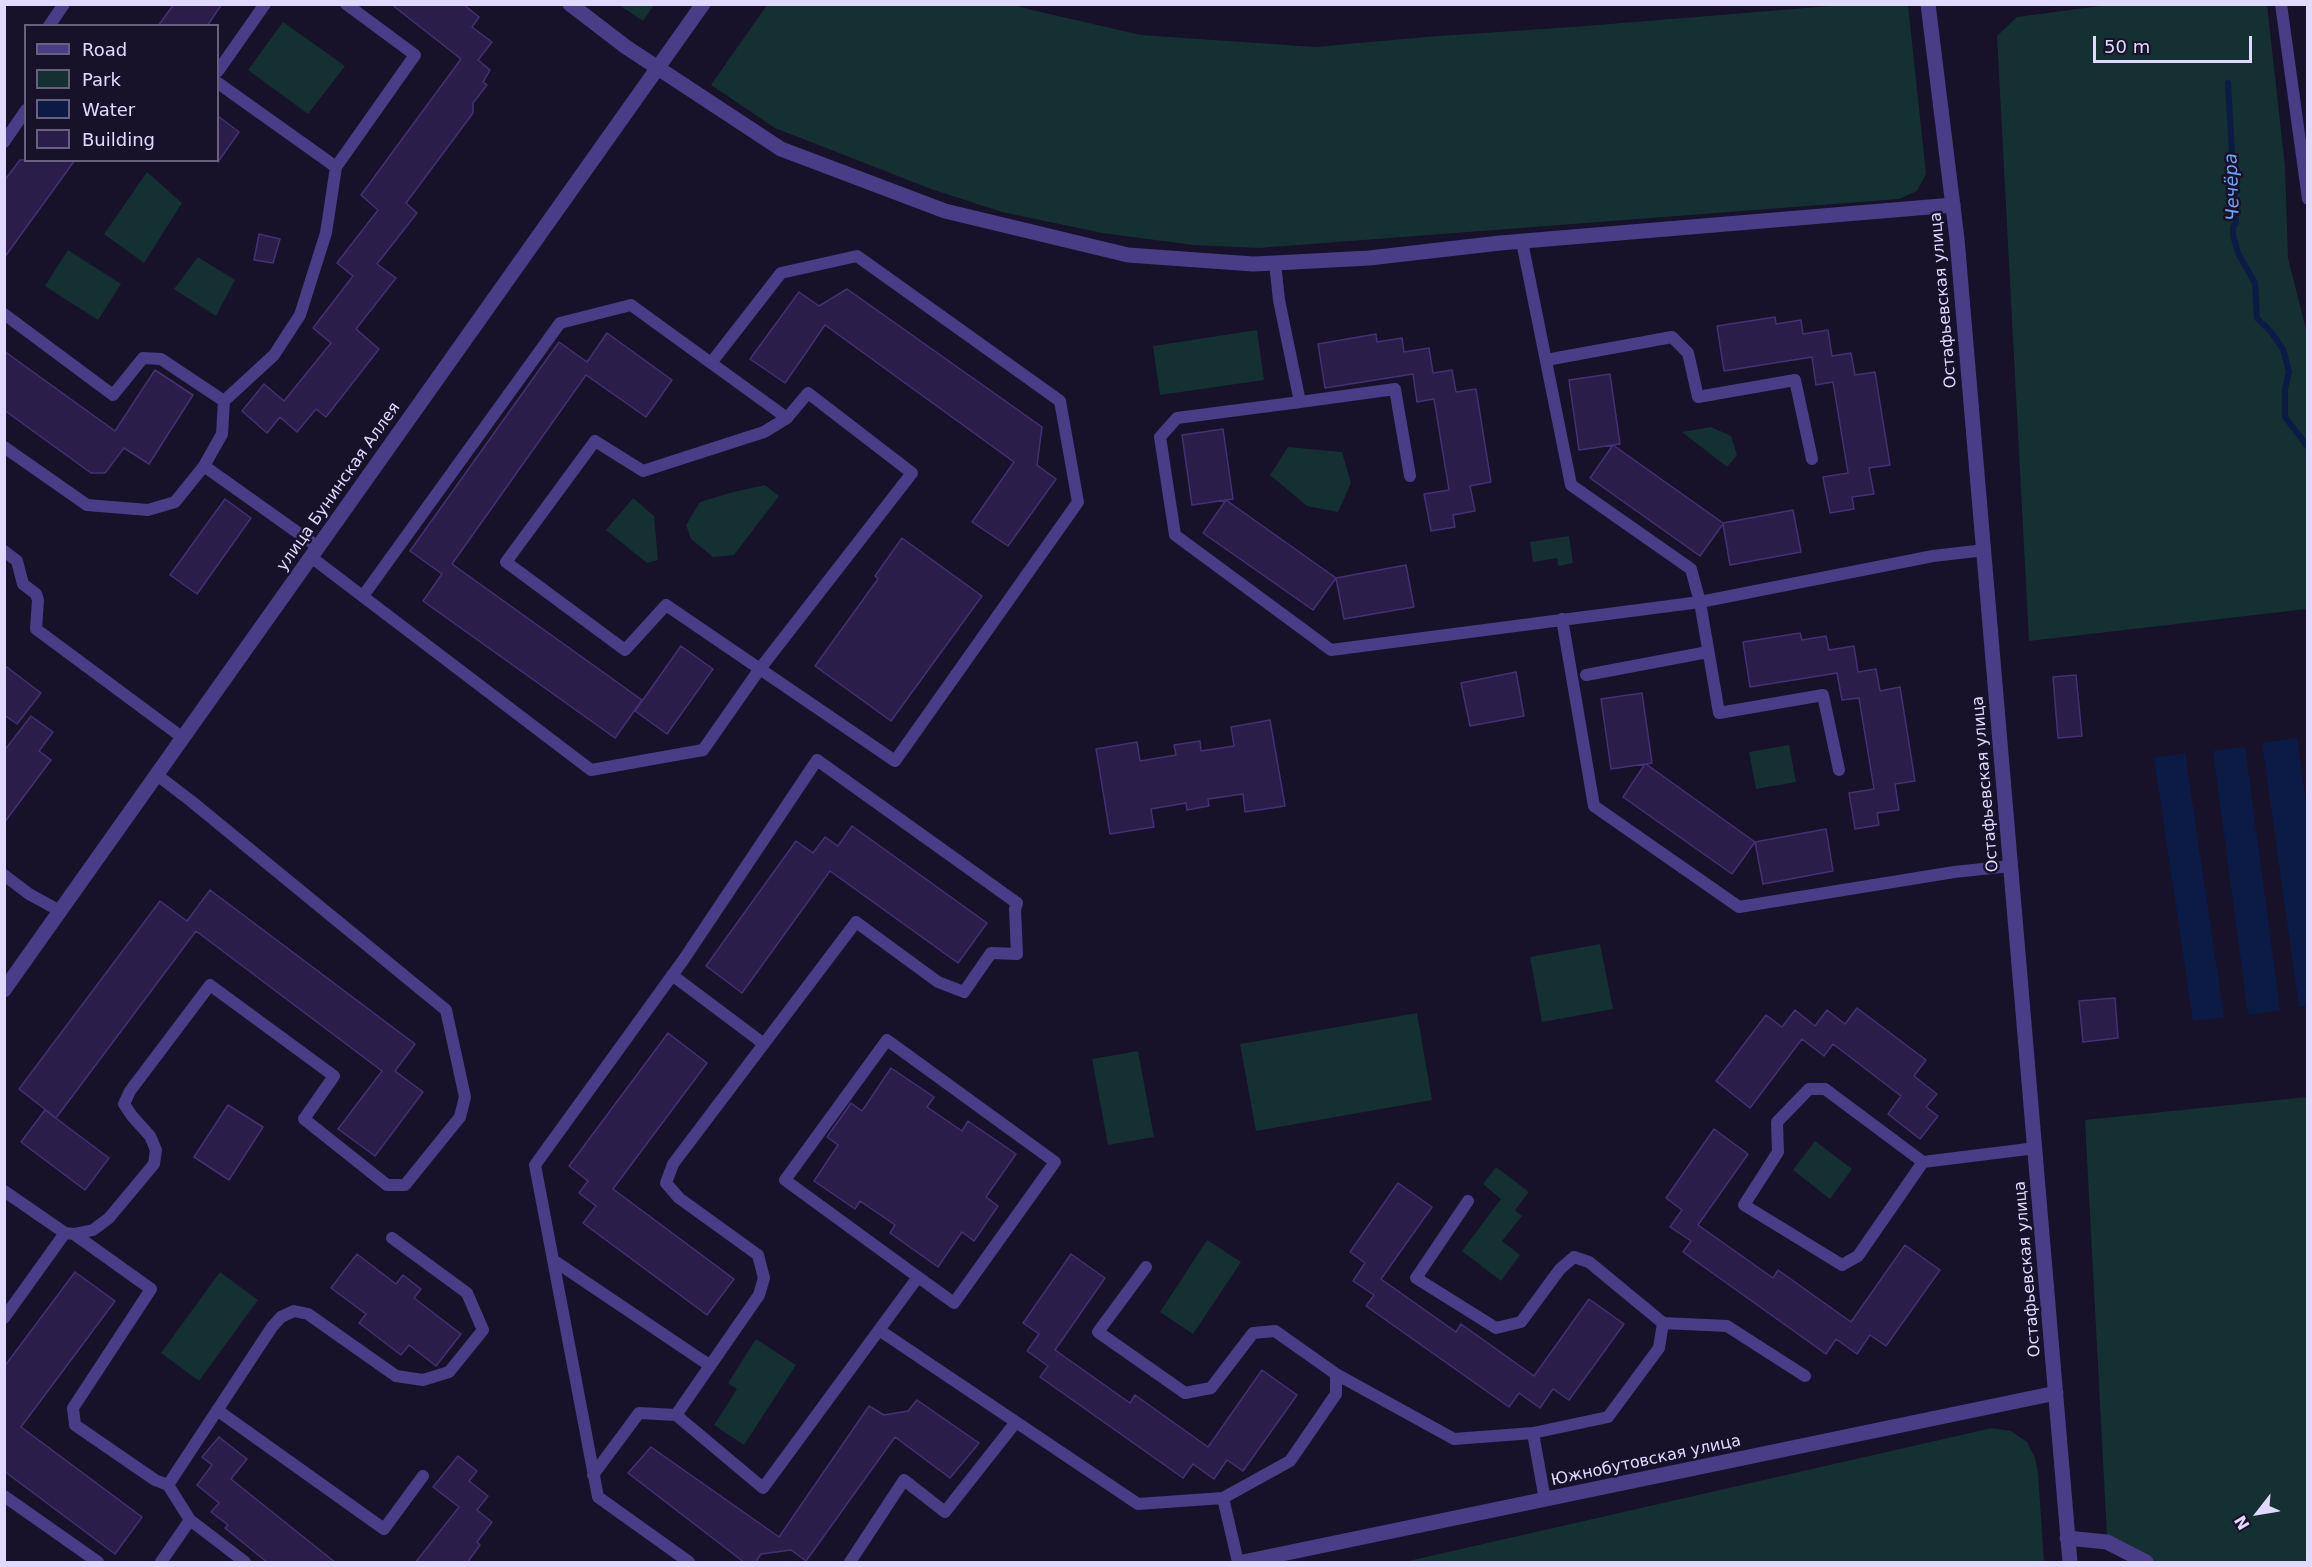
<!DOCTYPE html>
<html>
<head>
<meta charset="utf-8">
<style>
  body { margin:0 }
  #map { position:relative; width:2312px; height:1567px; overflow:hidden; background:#171129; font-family:"DejaVu Sans",sans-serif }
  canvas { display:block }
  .frame { position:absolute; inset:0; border:6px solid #e1d9fe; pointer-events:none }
  .legend { position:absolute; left:24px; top:24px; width:195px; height:138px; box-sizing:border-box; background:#171129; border:2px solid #68617e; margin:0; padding:8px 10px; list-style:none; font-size:18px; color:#e1d9fe }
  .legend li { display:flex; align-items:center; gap:12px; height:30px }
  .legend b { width:30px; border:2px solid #68617e }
  .north { position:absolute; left:2228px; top:1483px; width:60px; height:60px; -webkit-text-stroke:4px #171129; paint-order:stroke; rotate:239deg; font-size:16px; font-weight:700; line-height:24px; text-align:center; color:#e1d9fe }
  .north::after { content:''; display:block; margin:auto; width:21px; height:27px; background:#e1d9fe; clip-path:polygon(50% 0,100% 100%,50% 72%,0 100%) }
  .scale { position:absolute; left:2093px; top:36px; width:159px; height:27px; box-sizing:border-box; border:3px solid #e1d9fe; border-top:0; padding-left:8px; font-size:18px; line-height:21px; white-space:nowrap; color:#e1d9fe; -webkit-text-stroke:4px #171129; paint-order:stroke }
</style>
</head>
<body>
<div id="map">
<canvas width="2312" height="1567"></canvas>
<div class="frame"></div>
<ul class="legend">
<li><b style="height:8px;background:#483d86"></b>Road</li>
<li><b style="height:16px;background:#143032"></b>Park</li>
<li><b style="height:16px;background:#0c1b46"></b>Water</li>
<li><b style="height:16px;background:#2b1d49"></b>Building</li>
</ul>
<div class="north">N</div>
<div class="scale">50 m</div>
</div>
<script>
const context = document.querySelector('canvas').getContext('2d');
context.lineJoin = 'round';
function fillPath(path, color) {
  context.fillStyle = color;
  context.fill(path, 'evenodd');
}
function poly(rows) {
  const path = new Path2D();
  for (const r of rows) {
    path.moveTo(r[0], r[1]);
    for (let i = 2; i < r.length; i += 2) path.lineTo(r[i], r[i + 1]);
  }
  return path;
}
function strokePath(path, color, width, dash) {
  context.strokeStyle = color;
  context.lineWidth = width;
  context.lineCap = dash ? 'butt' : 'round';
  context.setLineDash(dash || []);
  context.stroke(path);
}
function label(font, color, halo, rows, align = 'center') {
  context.font = font + ' "DejaVu Sans",sans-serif';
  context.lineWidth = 5;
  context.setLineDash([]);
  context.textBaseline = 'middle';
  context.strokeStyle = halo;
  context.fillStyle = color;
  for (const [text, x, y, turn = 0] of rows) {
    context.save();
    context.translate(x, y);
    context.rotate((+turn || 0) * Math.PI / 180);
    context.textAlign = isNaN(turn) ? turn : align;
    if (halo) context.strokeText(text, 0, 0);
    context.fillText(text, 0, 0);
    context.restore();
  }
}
fillPath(poly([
  [619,5,654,5,643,21],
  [767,5,1014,5,1032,10,1141,35,1315,47,1425,37,1586,26,1842,5,1908,5,1926,174,1917,191,1899,199,1259,248,1193,245,1102,233,1002,212,931,189,775,128,711,85],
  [2108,5,2267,5,2285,167,2288,258,2307,333,2307,609,2029,641,1997,36,2017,17],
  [283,22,345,66,308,114,248,70],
  [147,172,182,203,144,263,104,234],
  [68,250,121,284,98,320,45,286],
  [198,257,235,280,216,316,174,289],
  [1257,330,1264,380,1160,395,1153,346],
  [1711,427,1731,436,1737,455,1727,467,1682,432],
  [1288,447,1342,452,1351,483,1338,512,1307,506,1270,475],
  [765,485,779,496,734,555,713,557,691,539,686,525,700,502,733,492],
  [633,498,654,516,658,560,647,563,606,530],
  [1569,536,1573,563,1558,566,1557,558,1533,562,1530,542],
  [1789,745,1796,782,1756,789,1749,752],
  [1600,944,1613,1009,1542,1022,1530,957],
  [1417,1013,1432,1100,1256,1131,1240,1044],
  [1138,1051,1154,1137,1108,1145,1092,1059],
  [2307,1097,2307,1562,2154,1562,2107,1536,2085,1120],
  [1815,1141,1852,1169,1830,1199,1793,1170],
  [1496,1167,1529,1192,1515,1210,1522,1216,1502,1241,1520,1255,1501,1281,1462,1251,1501,1199,1483,1184],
  [1207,1240,1241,1262,1193,1334,1160,1312],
  [220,1272,258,1300,199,1381,161,1353],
  [756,1339,796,1365,744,1445,714,1425,737,1389,728,1383],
  [1992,1428,2011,1431,2027,1442,2035,1458,2038,1473,2044,1562,1404,1562]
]), '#143032');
fillPath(poly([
  [2297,738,2308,814,2308,1006,2299,1007,2262,743],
  [2245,747,2280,1010,2248,1015,2213,751],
  [2185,753,2224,1017,2193,1021,2154,758]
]), '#0c1b46');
strokePath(poly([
  [2228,83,2236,223,2233,227,2233,235,2238,253,2255,283,2257,318,2271,332,2283,349,2289,372,2285,389,2285,417,2308,447]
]), '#0c1b46', 6);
const building = poly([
  [174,4,222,4,207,26,158,26,174,4],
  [391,4,463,4,479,17,472,27,492,42,478,60,490,70,483,82,487,85,473,103,473,113,406,203,417,213,377,264,396,278,356,329,379,349,326,417,316,409,297,432,280,417,267,433,242,411,264,384,284,401,331,343,313,328,353,276,337,263,378,210,361,195,461,59,391,4],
  [218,116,239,132,218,162,218,116],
  [20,160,75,160,4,258,4,181,20,160],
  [259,234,280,239,273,263,254,260,259,234],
  [847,289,1042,427,1037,465,1056,479,1008,546,972,522,1014,462,825,325,785,383,750,359,799,292,819,306,847,289],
  [1775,317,1776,324,1801,320,1803,334,1828,330,1832,356,1851,353,1855,375,1875,372,1890,465,1869,468,1874,494,1852,497,1854,509,1830,513,1823,477,1848,473,1833,382,1816,385,1812,357,1724,371,1717,326,1775,317],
  [607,333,672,380,646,417,586,375,452,564,642,700,615,738,423,601,442,574,410,551,559,342,587,362,607,333],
  [1376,334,1377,342,1402,338,1404,352,1429,348,1433,373,1452,370,1456,392,1476,389,1491,482,1470,486,1475,511,1453,515,1455,527,1431,531,1424,494,1449,490,1434,399,1417,402,1413,374,1325,388,1318,344,1376,334],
  [4,351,115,431,155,370,193,395,149,464,124,448,105,473,91,473,4,410,4,351],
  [1610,374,1620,444,1579,450,1569,380,1610,374],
  [1223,429,1233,499,1192,505,1182,435,1223,429],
  [1613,445,1723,523,1793,510,1801,552,1730,565,1723,524,1700,556,1590,478,1613,445],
  [225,499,251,518,197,594,170,575,225,499],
  [1226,500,1336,578,1313,610,1203,533,1226,500],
  [902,538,982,596,891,721,815,666,878,579,875,576,902,538],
  [1406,565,1414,607,1344,619,1336,578,1406,565],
  [1800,633,1802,640,1826,636,1829,650,1854,646,1858,672,1876,669,1880,691,1900,687,1915,781,1895,784,1899,810,1877,813,1879,825,1855,829,1849,793,1874,789,1859,698,1842,700,1837,673,1750,687,1743,642,1800,633],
  [681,646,713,669,667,734,635,711,681,646],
  [4,665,41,693,17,724,4,715,4,665],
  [1516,672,1524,716,1470,726,1461,683,1516,672],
  [2076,675,2082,736,2058,738,2053,677,2076,675],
  [1642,693,1652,763,1646,764,1755,842,1732,874,1623,797,1645,764,1611,769,1601,699,1642,693],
  [31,716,53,732,39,751,51,760,4,823,4,751,31,716],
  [1270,720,1285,806,1245,812,1243,794,1208,799,1209,806,1187,810,1186,803,1151,809,1154,827,1110,834,1096,749,1137,742,1140,761,1176,755,1174,745,1200,741,1201,751,1234,746,1231,727,1270,720],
  [852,826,987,923,958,963,830,871,742,993,706,966,796,841,813,853,825,837,838,846,852,826],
  [1826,829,1833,871,1763,884,1755,842,1826,829],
  [210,890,415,1044,395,1071,423,1092,375,1156,338,1129,382,1071,196,931,56,1118,19,1089,160,901,187,921,210,890],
  [2115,998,2118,1038,2083,1042,2079,1001,2115,998],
  [1857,1008,1926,1060,1914,1076,1937,1094,1926,1107,1938,1116,1920,1139,1888,1114,1901,1096,1833,1044,1824,1056,1802,1039,1750,1108,1716,1081,1766,1015,1782,1027,1795,1010,1815,1026,1827,1010,1845,1024,1857,1008],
  [668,1033,707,1063,613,1189,734,1279,707,1315,583,1223,596,1206,579,1193,588,1181,569,1166,668,1033],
  [891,1068,934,1097,927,1107,962,1131,968,1121,1016,1154,986,1197,998,1206,974,1241,962,1232,938,1267,890,1233,895,1225,860,1201,855,1209,814,1181,838,1145,827,1137,851,1103,862,1111,891,1068],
  [228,1105,263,1127,229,1180,194,1157,228,1105],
  [45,1110,109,1158,85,1190,21,1142,45,1110],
  [1714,1129,1748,1154,1698,1225,1773,1278,1778,1270,1851,1322,1905,1245,1940,1270,1886,1346,1870,1335,1857,1354,1836,1339,1826,1354,1683,1252,1691,1241,1670,1227,1682,1210,1666,1198,1714,1129],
  [1398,1183,1432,1207,1381,1279,1456,1332,1461,1324,1534,1376,1589,1299,1624,1324,1569,1400,1553,1389,1540,1408,1519,1393,1509,1407,1366,1306,1374,1295,1353,1281,1365,1263,1350,1252,1398,1183],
  [357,1254,396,1284,403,1275,421,1289,414,1298,461,1334,436,1366,409,1345,401,1355,359,1323,366,1314,331,1288,357,1254],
  [1071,1254,1105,1278,1055,1350,1130,1403,1135,1395,1208,1447,1262,1370,1297,1395,1243,1471,1227,1460,1214,1479,1193,1464,1183,1478,1040,1377,1048,1366,1027,1351,1039,1334,1023,1323,1071,1254],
  [75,1272,115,1301,21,1427,142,1517,115,1554,4,1471,4,1367,75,1272],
  [917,1400,979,1443,950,1478,895,1437,806,1561,791,1550,761,1554,755,1563,745,1563,628,1473,651,1447,779,1537,869,1406,884,1415,908,1411,917,1400],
  [219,1437,247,1459,231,1479,336,1563,268,1563,225,1528,228,1525,211,1512,219,1503,197,1485,212,1465,202,1457,219,1437],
  [458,1456,477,1471,469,1481,488,1496,477,1510,492,1522,477,1542,480,1545,467,1563,415,1563,459,1507,433,1487,458,1456]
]);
fillPath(building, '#2b1d49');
strokePath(building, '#453075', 1.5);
strokePath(poly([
  [2281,4,2308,199],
  [49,26,64,4],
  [218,71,265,4],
  [218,83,336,167],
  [4,142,26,110],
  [1522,242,1571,485,1691,569,1700,602,1719,713,1823,695,1839,770],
  [1275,263,1279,300,1300,402,1177,418,1160,437,1175,535,1331,650,1700,602,1933,556,1985,550],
  [4,314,113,395,143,358,161,359,224,401,222,434,204,466,318,547],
  [1546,360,1672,337,1688,353,1698,397,1795,380,1812,459],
  [711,363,781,273,857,256,1060,401,1078,502,895,761,666,605,625,650,506,562,595,441,643,471,764,432,787,418],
  [224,401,274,355,300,315,326,233,336,167,415,55,346,4],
  [1300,402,1395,389,1410,476],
  [4,447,87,505,148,510,175,502,204,466],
  [4,551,17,561,23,584,36,594,38,600,36,629,183,738],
  [311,557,591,770,703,750,759,670,912,473,808,393,787,418,631,305,560,323,363,596],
  [1562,619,1594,806,1739,907,1954,872,2011,866],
  [1586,675,1708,652],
  [4,875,29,894,60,911],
  [672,975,764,1044],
  [1923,1162,1825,1089,1809,1089,1777,1122,1778,1152,1744,1205,1842,1265,1858,1256,1923,1162,2036,1148],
  [4,1191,65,1233,4,1318],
  [1468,1201,1416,1278,1496,1328,1521,1322,1560,1269,1574,1257,1589,1262,1663,1323,1659,1348,1608,1417,1533,1433,1545,1500],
  [65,1233,74,1234,93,1230,109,1218,154,1164,156,1150,150,1136,132,1116,124,1104,130,1091,210,985,334,1076,304,1119,387,1185,405,1185,460,1117,465,1097,446,1010,191,801,157,775],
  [74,1234,151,1289,73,1408,75,1425,155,1480,168,1485],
  [553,1260,709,1365],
  [1146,1267,1098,1332,1185,1393,1211,1388,1253,1333,1275,1331,1336,1374,1336,1394,1290,1461,1223,1498,1238,1562],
  [1663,1323,1727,1326,1805,1376],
  [879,1330,918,1277,954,1303,1055,1162,887,1040,785,1180,918,1277],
  [1336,1374,1454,1439,1533,1433],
  [217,1410,384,1529,423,1476],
  [676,1415,763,1488,879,1330,1138,1504,1223,1498],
  [593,1475,639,1413,676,1415,759,1295,764,1278,758,1255,679,1198,666,1183,673,1164,856,922,938,982,964,992,991,953,1017,954,1015,909,1017,903,817,760,684,959,535,1165,598,1497,689,1562],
  [4,1496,98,1562],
  [190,1520,245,1562],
  [161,1562,190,1520,168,1485,272,1327,281,1317,294,1311,308,1314,396,1376,423,1380,449,1372,483,1330,467,1293,392,1238],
  [850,1562,904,1480,945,1512,1016,1422]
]), '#483d86', 12);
strokePath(poly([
  [570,4,626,47,781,149,945,211,1128,255,1253,264,1275,263,1369,258,1500,243,1953,205],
  [2067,1538,2107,1542,2146,1562]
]), '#483d86', 15);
strokePath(poly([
  [1928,4,1957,239,2070,1562],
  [4,990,703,4],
  [1243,1562,2056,1393]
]), '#483d86', 15);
label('16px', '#e1d9fe', '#171129', [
  ["Остафьевская улица",1944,300,-95],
  ["улица Бунинская Аллея",339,487,-55],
  ["Остафьевская улица",1986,784,-95],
  ["Остафьевская улица",2028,1269,-95],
  ["Южнобутовская улица",1646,1461,-12]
]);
label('italic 18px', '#69a8fc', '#171129', [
  ["Чечёра",2233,187,-92]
]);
</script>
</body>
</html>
